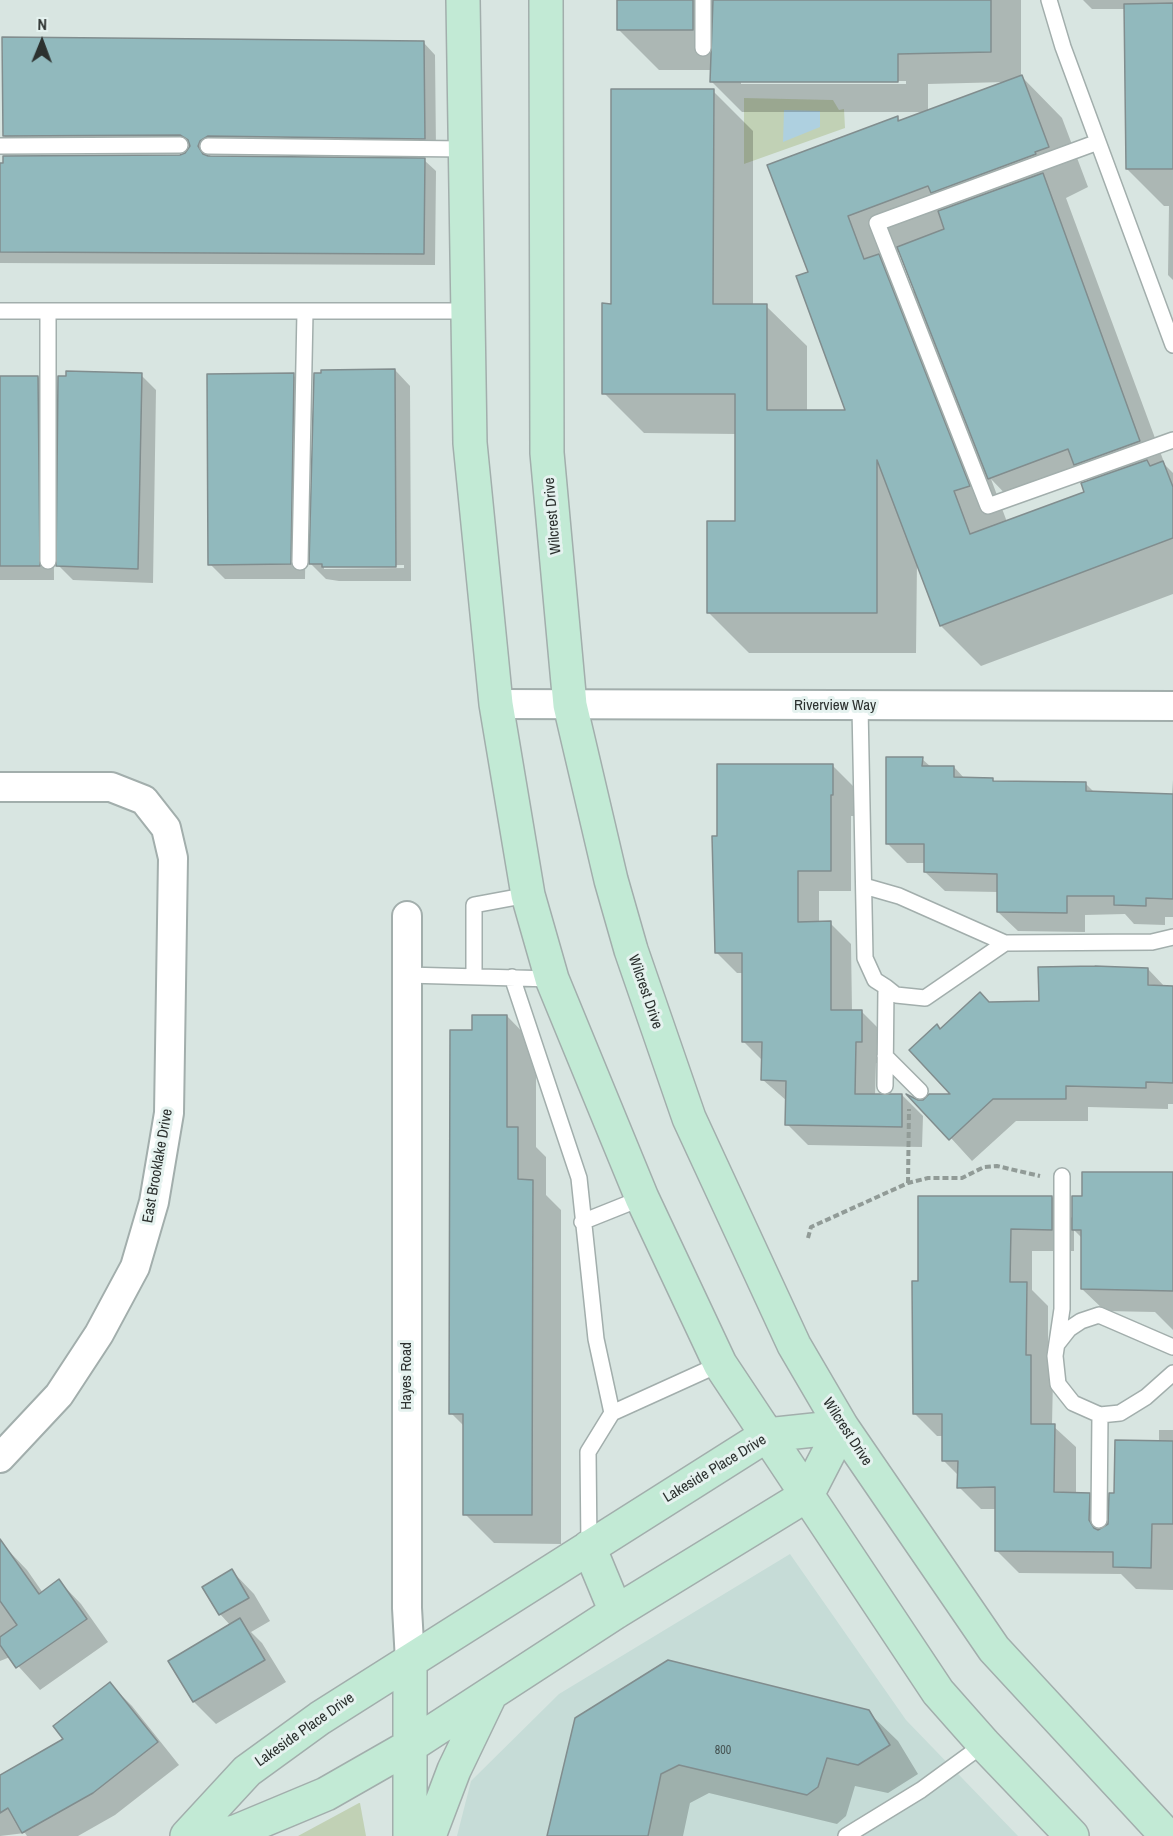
<!DOCTYPE html>
<html>
<head>
<meta charset="utf-8">
<style>
  body { margin:0 }
  #map { position:relative; width:1173px; height:1836px; overflow:hidden; background:#d8e5e1; font-family:"Archivo Narrow",sans-serif }
  canvas { display:block }
  .north { position:absolute; left:12px; top:12px; width:60px; height:60px; -webkit-text-stroke:4px #e5f2ef; paint-order:stroke; rotate:1deg; font-size:16px; font-weight:700; line-height:24px; text-align:center; color:#2c312f }
  .north::after { content:''; display:block; margin:auto; width:21px; height:27px; background:#2c312f; clip-path:polygon(50% 0,100% 100%,50% 72%,0 100%) }
</style>
</head>
<body>
<div id="map">
<canvas width="1173" height="1836"></canvas>
<div class="north">N</div>
</div>
<script>
const context = document.querySelector('canvas').getContext('2d');
context.lineJoin = 'round';
function fillPath(path, color) {
  context.fillStyle = color;
  context.fill(path, 'evenodd');
}
function poly(rows) {
  const path = new Path2D();
  for (const r of rows) {
    path.moveTo(r[0], r[1]);
    for (let i = 2; i < r.length; i += 2) path.lineTo(r[i], r[i + 1]);
  }
  return path;
}
function strokePath(path, color, width, dash) {
  context.strokeStyle = color;
  context.lineWidth = width;
  context.lineCap = dash ? 'butt' : 'round';
  context.setLineDash(dash || []);
  context.stroke(path);
}
function label(font, color, halo, rows, align = 'center') {
  context.font = font + ' "Archivo Narrow",sans-serif';
  context.lineWidth = 6;
  context.setLineDash([]);
  context.textBaseline = 'middle';
  context.strokeStyle = halo;
  context.fillStyle = color;
  for (const [text, x, y, turn = 0] of rows) {
    context.save();
    context.translate(x, y);
    context.rotate((+turn || 0) * Math.PI / 180);
    context.textAlign = isNaN(turn) ? turn : align;
    if (halo) context.strokeText(text, 0, 0);
    context.fillText(text, 0, 0);
    context.restore();
  }
}
fillPath(poly([
  [790,1554,906,1720,1018,1836,457,1836,471,1781,559,1694]
]), '#c6dcd7');
fillPath(poly([
  [744,98,833,100,839,110,844,109,845,128,744,164],
  [360,1803,366,1836,298,1836,359,1803]
]), '#c1d1b5');
fillPath(poly([
  [784,110,820,111,820,127,783,142]
]), '#aed0e0');
fillPath(poly([
  [619,0,1021,0,1021,76,1062,118,1088,187,1066,198,1165,465,1173,473,1173,594,981,666,941,626,917,562,916,653,749,653,709,613,737,523,736,434,644,433,604,393,613,305,713,91,753,131,753,306,766,306,807,346,807,411,847,411,809,273,898,118,901,122,926,112,742,112,711,81,711,70,659,70,619,30],
  [741,81,906,81,906,84,741,84],
  [1006,82,928,112,928,84],
  [900,252,917,294,892,270,888,256],
  [1088,477,1092,481,1086,493,1007,522,991,479,1015,504],
  [1083,0,1173,0,1173,280,1168,275,1169,206,1164,206,1127,169,1125,9,1092,9],
  [424,43,435,55,436,150,211,152,210,157,424,160,436,171,435,265,0,263,0,164,180,156,190,150,190,146,16,147,4,136],
  [395,370,410,386,411,581,339,581,326,579,311,564],
  [404,565,404,568,324,569,324,566],
  [141,375,156,390,153,583,73,580,58,565],
  [293,375,308,390,305,579,225,579,210,564],
  [0,377,38,377,53,392,54,580,0,580],
  [922,759,931,767,954,767,965,779,992,779,995,782,1085,783,1094,792,1172,795,1173,780,1173,917,1165,917,1165,925,1134,924,1125,914,1085,915,1085,932,1018,931,998,912,998,892,945,891,925,872,925,863,907,863,888,844],
  [833,766,854,787,854,816,851,816,851,891,819,891,819,923,830,923,851,944,852,1011,861,1011,882,1032,882,1063,876,1063,875,1095,902,1095,923,1116,922,1147,808,1145,787,1124,787,1101,763,1080,763,1061,743,1041,743,973,737,973,716,952,719,838],
  [1148,969,1165,987,1173,987,1173,1104,1168,1104,1168,1109,1088,1107,1088,1121,1016,1121,972,1161,918,1102,953,1096,940,1030,990,1003,1040,1003],
  [507,1016,536,1046,536,1147,546,1157,546,1195,561,1210,561,1544,494,1543,465,1514,465,1427,451,1413],
  [1173,1174,1173,1330,1155,1312,1105,1311,1082,1289,1083,1239,1074,1230,1074,1251,1032,1251,1032,1290,1048,1306,1048,1374,1053,1378,1052,1425,1076,1447,1076,1494,1089,1494,1110,1515,1115,1494,1159,1442,1159,1430,1173,1430,1173,1590,1136,1589,1121,1574,1019,1573,997,1551,997,1509,981,1509,959,1487,959,1476,944,1461,944,1436,937,1436,914,1413,920,1282,1052,1197,1073,1219,1083,1197],
  [5,1547,27,1570,43,1593,59,1581,81,1604,108,1642,40,1690,10,1657,0,1661,0,1551],
  [232,1571,254,1594,270,1621,251,1632,262,1643,286,1682,216,1724,194,1702,170,1662,231,1626,220,1614,204,1588],
  [110,1684,132,1706,179,1765,115,1815,78,1836,27,1836,25,1833,0,1836,0,1776,66,1739],
  [868,1712,898,1741,918,1774,888,1793,855,1786,846,1816,837,1824,709,1793,690,1803,683,1836,549,1836,576,1719]
]), '#0003');
const building = poly([
  [617,0,693,0,693,30,617,30,617,0],
  [713,0,991,0,991,52,898,54,898,82,710,82,713,0],
  [1173,3,1173,169,1126,169,1124,4,1173,3],
  [2,37,424,41,425,139,208,136,200,141,198,146,203,154,208,156,425,158,424,254,0,252,0,163,3,163,3,156,180,155,185,153,190,146,188,140,180,135,3,136,2,37],
  [1022,75,1049,147,1035,152,1036,154,931,193,928,186,848,216,864,259,879,254,970,486,954,491,970,534,1084,492,1081,483,1147,460,1150,466,1163,461,1173,487,1173,538,940,626,877,460,877,613,707,613,707,521,735,521,735,394,602,394,602,303,611,304,611,89,714,89,713,304,767,304,767,410,845,410,796,276,808,272,767,165,898,116,898,121,1022,75],
  [1043,173,1140,441,1074,465,1068,449,988,479,897,247,944,229,938,211,1043,173],
  [395,369,396,567,322,567,322,564,309,564,314,373,321,373,321,370,395,369],
  [66,371,142,373,138,569,56,566,58,376,66,376,66,371],
  [294,373,291,564,208,565,207,374,294,373],
  [0,376,38,376,40,566,0,566,0,376],
  [886,757,923,757,922,766,954,766,954,777,993,778,993,781,1086,782,1086,791,1173,794,1173,899,1146,898,1146,906,1114,905,1114,896,1067,896,1067,913,997,912,997,874,924,872,924,844,886,844,886,757],
  [717,764,833,764,833,795,831,795,831,871,798,871,798,922,831,921,831,1010,862,1010,862,1042,856,1042,855,1094,902,1094,902,1127,785,1125,786,1081,761,1080,762,1042,742,1042,742,953,715,953,712,836,717,836,717,764],
  [1095,966,1148,968,1148,985,1173,986,1173,1083,1146,1082,1146,1088,1066,1086,1066,1099,993,1099,949,1140,906,1094,918,1100,923,1100,929,1094,950,1094,909,1050,937,1024,940,1029,980,992,989,1002,1039,1001,1038,967,1095,966],
  [472,1015,507,1015,507,1127,518,1127,518,1179,533,1180,532,1515,463,1515,463,1414,449,1414,450,1030,472,1030,472,1015],
  [1082,1172,1173,1172,1173,1291,1081,1289,1081,1230,1072,1230,1072,1196,1082,1196,1082,1172],
  [918,1196,1052,1196,1052,1230,1011,1229,1010,1282,1027,1282,1026,1355,1031,1355,1031,1424,1055,1424,1054,1492,1090,1493,1089,1520,1094,1528,1098,1530,1108,1524,1109,1493,1114,1493,1115,1440,1173,1441,1173,1524,1152,1524,1151,1568,1113,1567,1113,1552,995,1551,995,1487,957,1488,958,1461,942,1461,942,1414,913,1414,912,1281,918,1281,918,1196],
  [0,1539,39,1594,59,1579,87,1619,16,1668,0,1645,0,1637,17,1625,0,1601,0,1539],
  [232,1569,249,1598,219,1615,202,1587,232,1569],
  [240,1618,265,1660,193,1702,168,1661,240,1618],
  [668,1660,869,1710,890,1745,858,1765,827,1758,818,1787,807,1795,679,1765,661,1774,648,1836,547,1836,575,1718,668,1660],
  [110,1682,158,1742,93,1793,22,1833,8,1808,0,1813,0,1775,63,1739,53,1726,110,1682]
]);
fillPath(building, '#91b9bd');
strokePath(building, '#818d8e', 1.5);
const lane = poly([
  [703,0,703,48],
  [1049,0,1063,47,1173,345],
  [1098,142,877,223,988,506,1173,440],
  [0,146,180,145],
  [208,146,464,149],
  [0,311,467,311],
  [48,312,48,561],
  [300,562,305,312],
  [860,707,865,958,875,980,886,987,896,995,925,998,1005,943,1152,942,1173,937],
  [864,886,899,896,1005,943],
  [407,975,552,979],
  [474,976,474,905,528,895],
  [512,977,579,1178,596,1339,612,1413],
  [885,1056,920,1091],
  [885,1086,886,987],
  [1062,1176,1062,1309,1055,1356,1058,1384,1073,1403,1100,1415,1120,1413,1146,1397,1173,1373],
  [582,1222,642,1198],
  [1058,1343,1069,1329,1081,1321,1099,1315,1173,1347],
  [1099,1520,1100,1415],
  [589,1547,588,1452,612,1413,720,1364],
  [846,1836,921,1790,984,1744]
]);
const street = poly([
  [496,704,1173,706],
  [0,787,111,787,144,800,166,828,173,858,169,1113,154,1202,135,1267,99,1334,59,1395,0,1458],
  [407,916,407,1608,410,1661]
]);
const secondary = poly([
  [463,0,470,443,496,704,528,895,552,979,642,1198,720,1364,938,1692,984,1744,1072,1836],
  [546,0,547,453,570,705,611,880,631,950,689,1118,794,1345,842,1427,994,1649,1167,1836],
  [589,1547,616,1612],
  [187,1836,247,1771,320,1718,767,1435,842,1427],
  [216,1836,235,1832,326,1794,410,1746,616,1612,807,1495,842,1427],
  [410,1836,410,1661],
  [429,1836,454,1770,490,1695]
]);
strokePath(lane, '#a2aeac', 18);
strokePath(street, '#a2aeac', 32);
strokePath(secondary, '#a2aeac', 36);
strokePath(poly([
  [908,1183,909,1109],
  [808,1238,811,1227,908,1183,928,1178,962,1178,984,1167,997,1166,1040,1176]
]), '#919b97', 4, [6, 3]);
strokePath(lane, '#fff', 15);
strokePath(street, '#fff', 28);
strokePath(secondary, '#c2ead5', 33);
label('12px', '#455352', null, [
  ["800",723,1751]
]);
label('15px', '#2c312f', '#e5f2ef', [
  ["Wilcrest Drive",553,516,-95],
  ["Riverview Way",835,706],
  ["Wilcrest Drive",645,992,71],
  ["East Brooklake Drive",158,1166,-80],
  ["Hayes Road",407,1376,-90],
  ["Wilcrest Drive",847,1432,57],
  ["Lakeside Place Drive",715,1469,-31],
  ["Lakeside Place Drive",305,1730,-35]
]);
</script>
</body>
</html>
